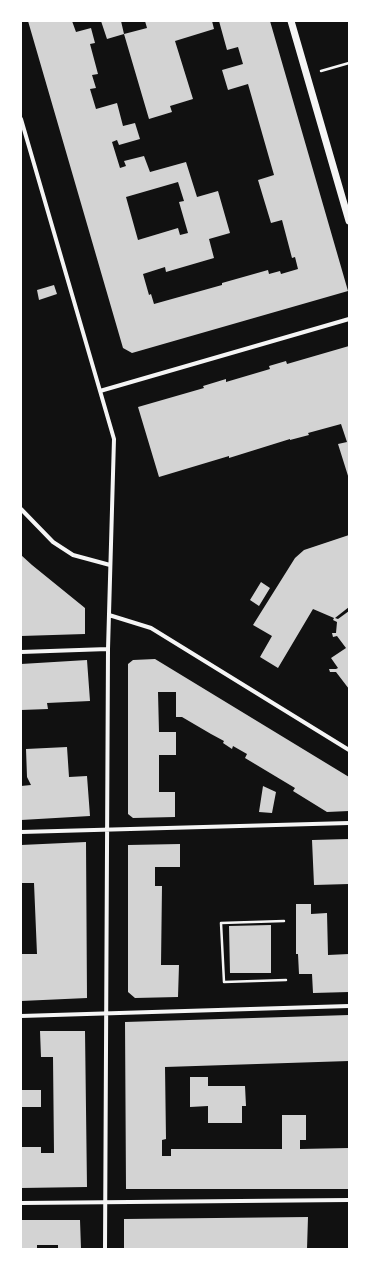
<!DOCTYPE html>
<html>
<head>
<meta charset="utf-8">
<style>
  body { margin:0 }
  #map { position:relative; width:370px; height:1270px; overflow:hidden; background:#111; font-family:"Nunito Sans",sans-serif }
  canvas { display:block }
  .frame { position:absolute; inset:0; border:22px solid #fff; pointer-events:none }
</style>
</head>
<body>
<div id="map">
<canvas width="370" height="1270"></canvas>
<div class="frame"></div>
</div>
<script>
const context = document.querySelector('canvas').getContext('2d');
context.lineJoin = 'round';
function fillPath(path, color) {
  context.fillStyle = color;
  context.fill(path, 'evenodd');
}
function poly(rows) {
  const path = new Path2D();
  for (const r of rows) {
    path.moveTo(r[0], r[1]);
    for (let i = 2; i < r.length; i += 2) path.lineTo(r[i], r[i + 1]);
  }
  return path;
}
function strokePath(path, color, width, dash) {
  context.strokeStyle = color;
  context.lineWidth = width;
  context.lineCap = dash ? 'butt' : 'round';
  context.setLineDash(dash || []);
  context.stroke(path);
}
fillPath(poly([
  [28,21,72,21,76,32,91,28,95,43,90,44,98,74,92,75,96,88,90,89,96,109,117,103,123,126,135,123,140,139,119,145,117,140,112,142,120,168,126,166,124,161,144,156,150,172,186,162,197,197,218,191,230,233,209,239,214,258,166,272,165,267,143,274,149,295,151,294,154,304,222,285,222,283,268,270,269,274,280,271,281,274,298,269,295,257,292,258,282,220,271,223,258,180,274,175,248,84,228,90,222,70,243,64,238,47,227,50,219,21,270,21,348,291,132,353,123,348],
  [178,182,184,201,179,202,188,233,180,235,178,228,138,240,126,197],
  [101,21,121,21,124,34,107,39],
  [145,21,212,21,214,29,175,41,193,99,170,106,172,112,149,119,124,34,147,28],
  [54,285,57,294,39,300,37,290],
  [349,346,349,479,338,444,347,442,341,424,308,433,309,435,290,440,290,439,229,458,229,456,159,477,138,407,204,388,203,386,226,379,226,382,270,369,269,366,286,361,287,364],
  [349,535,349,607,335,618,338,619,349,611,349,689,336,672,330,672,329,669,336,669,338,668,331,658,346,648,337,636,333,637,332,633,336,633,337,622,333,620,334,618,313,609,278,668,260,657,272,636,253,625,295,558,304,550],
  [21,555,32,565,85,608,85,634,21,636],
  [261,582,270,588,259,606,250,600],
  [155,659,349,777,349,811,327,812,293,791,295,788,245,758,247,754,233,746,232,749,223,743,224,741,211,734,182,717,176,717,176,692,158,692,159,732,176,732,176,755,159,755,159,792,175,792,175,817,133,818,128,814,128,664,133,660],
  [87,660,90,701,47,703,48,709,21,710,21,664],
  [67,747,69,777,87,776,90,816,21,820,21,786,31,785,27,777,26,749],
  [263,786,276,792,272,813,259,812],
  [349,839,349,884,314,885,312,840],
  [86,842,87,998,21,1001,21,954,37,954,34,883,21,883,21,845],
  [180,844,180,867,155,867,155,886,162,886,161,965,179,965,178,997,135,998,128,992,128,845],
  [296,904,311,904,311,914,327,913,328,955,349,954,349,992,313,993,312,974,299,974,298,954,296,954],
  [271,925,271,973,230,973,229,926],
  [349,1015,349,1061,165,1067,166,1139,162,1140,162,1156,171,1156,171,1149,282,1149,282,1115,306,1115,306,1140,300,1140,300,1149,349,1148,349,1189,126,1189,125,1022],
  [40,1031,85,1031,87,1187,21,1188,21,1147,41,1147,41,1153,54,1153,53,1057,41,1057],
  [190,1077,208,1077,208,1086,245,1086,246,1106,242,1106,242,1123,208,1123,208,1106,190,1107],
  [21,1090,41,1090,41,1107,21,1107],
  [308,1217,307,1249,124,1249,124,1219],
  [21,1220,80,1220,81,1249,58,1249,58,1245,37,1245,37,1249,21,1249]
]), '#d3d3d3');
strokePath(poly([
  [321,71,349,63],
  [284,921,221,923,224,982,286,980]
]), '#f5f5f5', 2.5);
strokePath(poly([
  [21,119,114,439,108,649,105,1249],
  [100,391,349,319],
  [21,509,53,542,73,555,110,565],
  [109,615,151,628,349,750],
  [21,652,108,649],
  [21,832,349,823],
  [21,1016,349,1006],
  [21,1203,349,1200]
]), '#f5f5f5', 4);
strokePath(poly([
  [291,21,349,221]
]), '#f5f5f5', 7);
</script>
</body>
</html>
